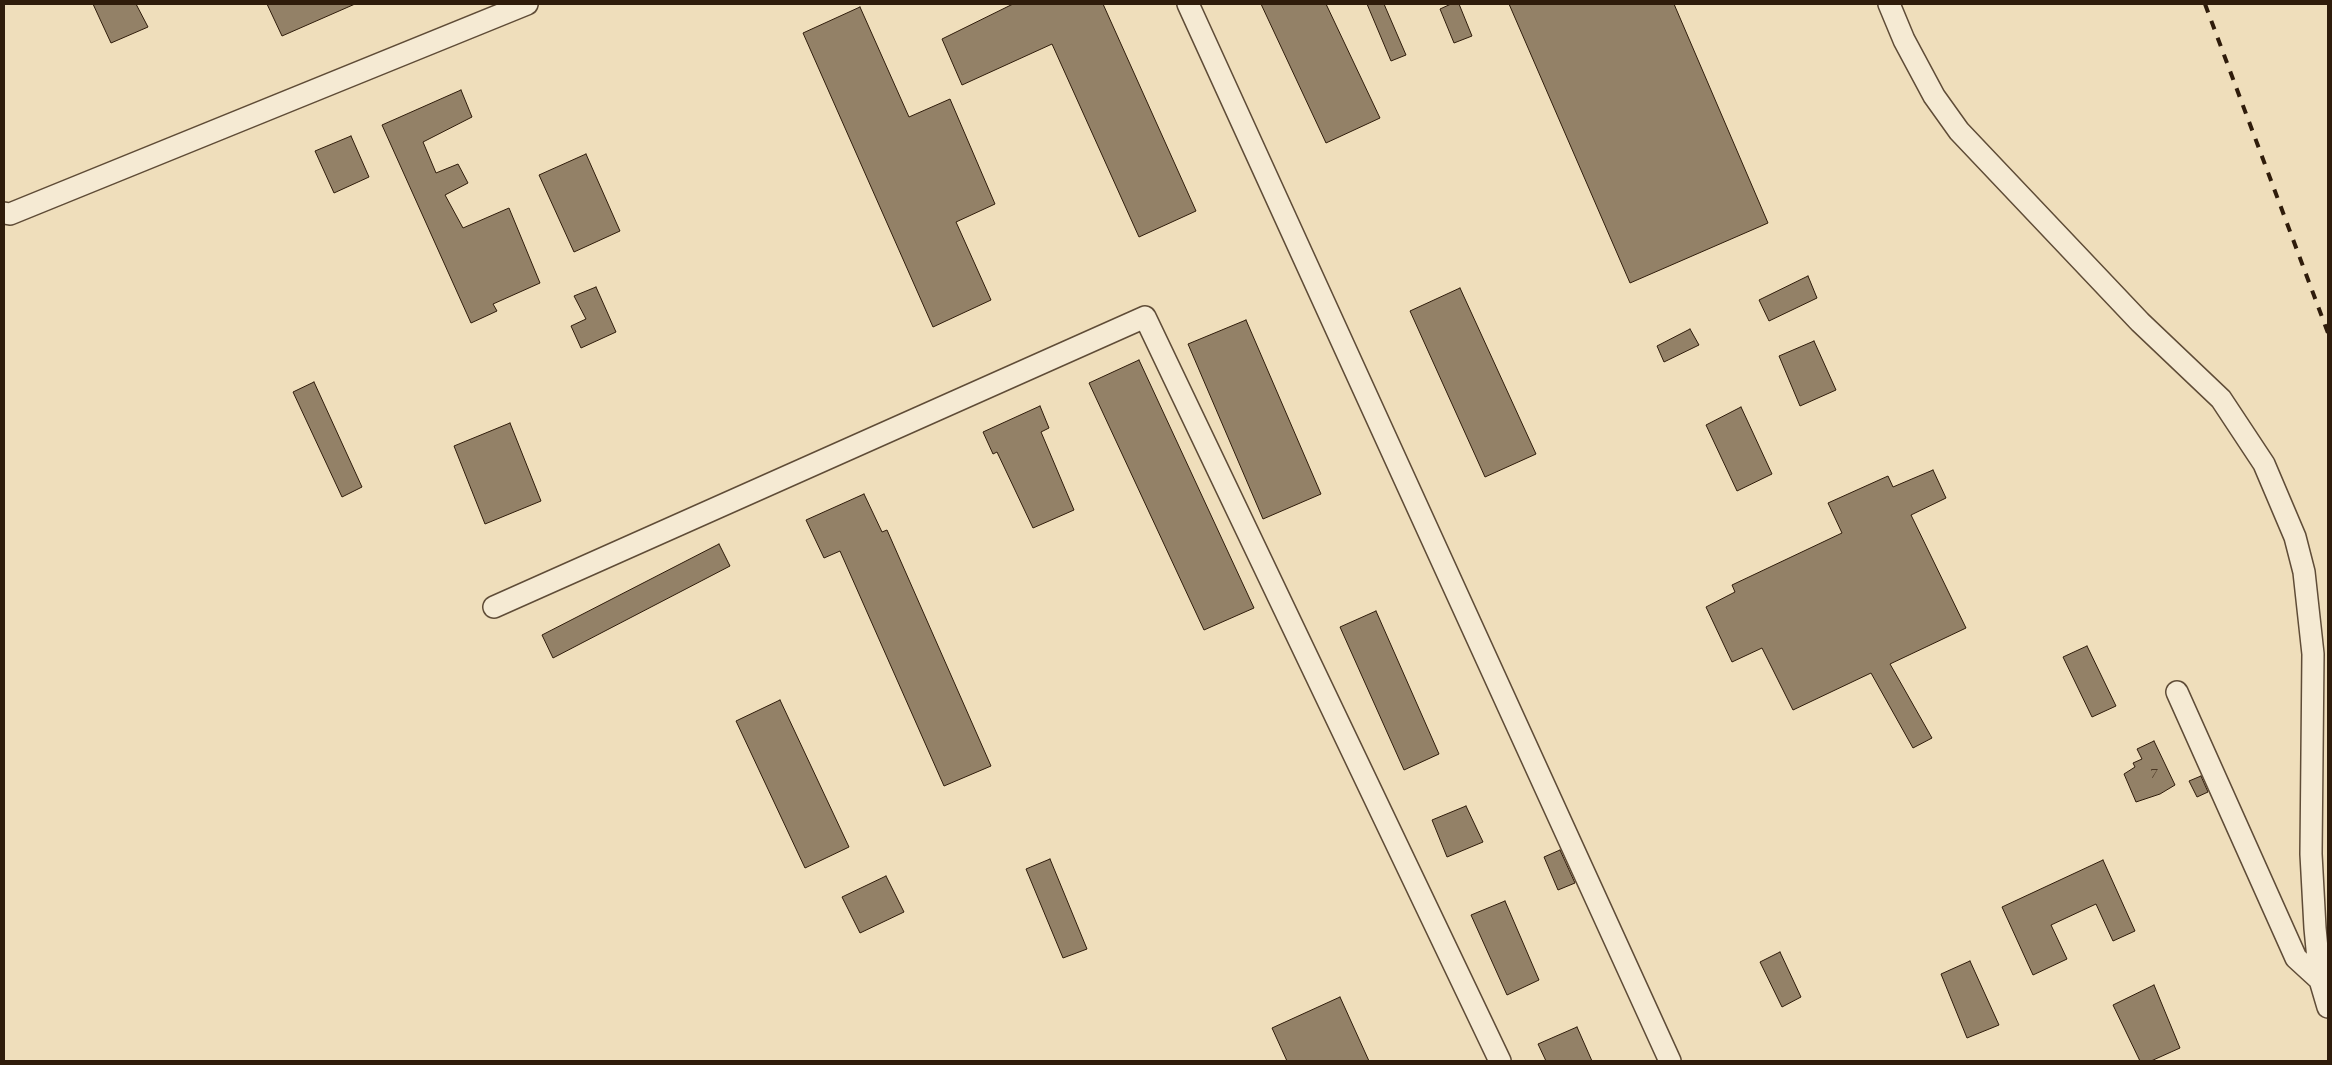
<!DOCTYPE html>
<html>
<head>
<meta charset="utf-8">
<style>
  body { margin:0 }
  #map { position:relative; width:2332px; height:1065px; overflow:hidden; background:#efdebb; font-family:"EB Garamond",serif }
  canvas { display:block }
  .frame { position:absolute; inset:0; border:5px solid #2f1c0b; pointer-events:none }
</style>
</head>
<body>
<div id="map">
<canvas width="2332" height="1065"></canvas>
<div class="frame"></div>
</div>
<script>
const context = document.querySelector('canvas').getContext('2d');
context.lineJoin = 'round';
function fillPath(path, color) {
  context.fillStyle = color;
  context.fill(path, 'evenodd');
}
function poly(rows) {
  const path = new Path2D();
  for (const r of rows) {
    path.moveTo(r[0], r[1]);
    for (let i = 2; i < r.length; i += 2) path.lineTo(r[i], r[i + 1]);
  }
  return path;
}
function strokePath(path, color, width, dash) {
  context.strokeStyle = color;
  context.lineWidth = width;
  context.lineCap = dash ? 'butt' : 'round';
  context.setLineDash(dash || []);
  context.stroke(path);
}
function label(font, color, halo, rows, align = 'center') {
  context.font = font + ' "EB Garamond",serif';
  context.lineWidth = 5;
  context.setLineDash([]);
  context.textBaseline = 'middle';
  context.strokeStyle = halo;
  context.fillStyle = color;
  for (const [text, x, y, turn = 0] of rows) {
    context.save();
    context.translate(x, y);
    context.rotate((+turn || 0) * Math.PI / 180);
    context.textAlign = isNaN(turn) ? turn : align;
    if (halo) context.strokeText(text, 0, 0);
    context.fillText(text, 0, 0);
    context.restore();
  }
}
const building = poly([
  [93,4,136,4,148,27,111,43,93,4],
  [267,4,355,4,282,36,267,4],
  [1013,4,1103,4,1196,211,1139,237,1052,44,962,85,942,39,1013,4],
  [1261,4,1326,4,1380,118,1326,143,1261,4],
  [1367,4,1384,4,1406,55,1391,61,1367,4],
  [1451,4,1459,4,1472,36,1454,43,1440,9,1451,4],
  [1509,4,1674,4,1768,223,1630,283,1509,4],
  [860,7,909,117,950,99,995,204,956,222,991,300,933,327,803,33,860,7],
  [461,90,472,117,423,142,436,173,458,164,468,183,445,195,463,228,509,208,540,283,493,304,497,311,471,323,382,125,461,90],
  [351,136,369,177,334,193,315,151,351,136],
  [586,154,620,231,574,252,539,175,586,154],
  [1808,276,1817,298,1769,321,1759,300,1808,276],
  [596,287,616,332,581,348,571,326,586,319,574,296,596,287],
  [1460,288,1536,454,1485,477,1410,311,1460,288],
  [1246,320,1321,494,1263,519,1188,344,1246,320],
  [1690,329,1699,345,1664,362,1657,346,1690,329],
  [1814,341,1836,390,1800,406,1779,356,1814,341],
  [1139,360,1254,608,1204,630,1089,383,1139,360],
  [314,382,362,487,342,497,293,392,314,382],
  [1040,406,1049,428,1041,432,1074,510,1033,528,997,452,993,454,983,432,1040,406],
  [1741,407,1772,474,1737,491,1706,425,1741,407],
  [510,423,541,501,485,524,454,446,510,423],
  [1933,470,1946,498,1911,515,1966,628,1890,664,1932,738,1913,748,1871,673,1793,710,1762,648,1732,662,1706,607,1735,592,1732,585,1842,533,1828,503,1888,476,1893,487,1933,470],
  [864,494,882,532,887,530,991,766,944,786,840,551,824,558,806,520,864,494],
  [719,544,730,566,553,658,542,635,719,544],
  [1376,611,1439,754,1404,770,1340,627,1376,611],
  [2087,646,2116,706,2092,717,2063,657,2087,646],
  [780,700,849,847,805,868,736,721,780,700],
  [2154,741,2175,785,2160,794,2136,802,2124,774,2135,767,2133,763,2142,759,2137,749,2154,741],
  [2201,776,2208,792,2197,797,2189,781,2201,776],
  [1466,806,1483,842,1447,857,1432,820,1466,806],
  [1560,850,1575,883,1558,890,1544,857,1560,850],
  [1050,859,1087,949,1063,958,1026,869,1050,859],
  [2103,860,2135,931,2113,941,2096,904,2051,925,2067,959,2033,975,2002,907,2103,860],
  [886,876,904,912,860,933,842,897,886,876],
  [1505,901,1539,980,1507,995,1471,915,1505,901],
  [1780,952,1801,997,1782,1007,1760,962,1780,952],
  [1970,961,1999,1025,1967,1038,1941,974,1970,961],
  [2154,985,2180,1048,2151,1061,2140,1061,2113,1005,2154,985],
  [1340,997,1369,1061,1287,1061,1272,1028,1340,997],
  [1577,1027,1592,1061,1546,1061,1538,1044,1577,1027]
]);
fillPath(building, '#938167');
strokePath(building, '#2f1c0b', 1);
const minor = poly([
  [1188,4,1670,1061],
  [1889,4,1904,40,1934,96,1959,131,2140,322,2221,399,2264,464,2295,537,2304,572,2313,654,2311,854,2315,928,2320,980,2328,1007],
  [4,213,10,214,527,4],
  [494,607,1145,317,1500,1061],
  [2177,692,2296,958,2320,980]
]);
strokePath(minor, '#5f4c37', 24);
strokePath(minor, '#f5ead3', 21);
strokePath(poly([
  [2205,4,2328,333]
]), '#2f1c0b', 4, [9, 9]);
label('15px', '#483522', null, [
  ["7",2154,774]
]);
</script>
</body>
</html>
